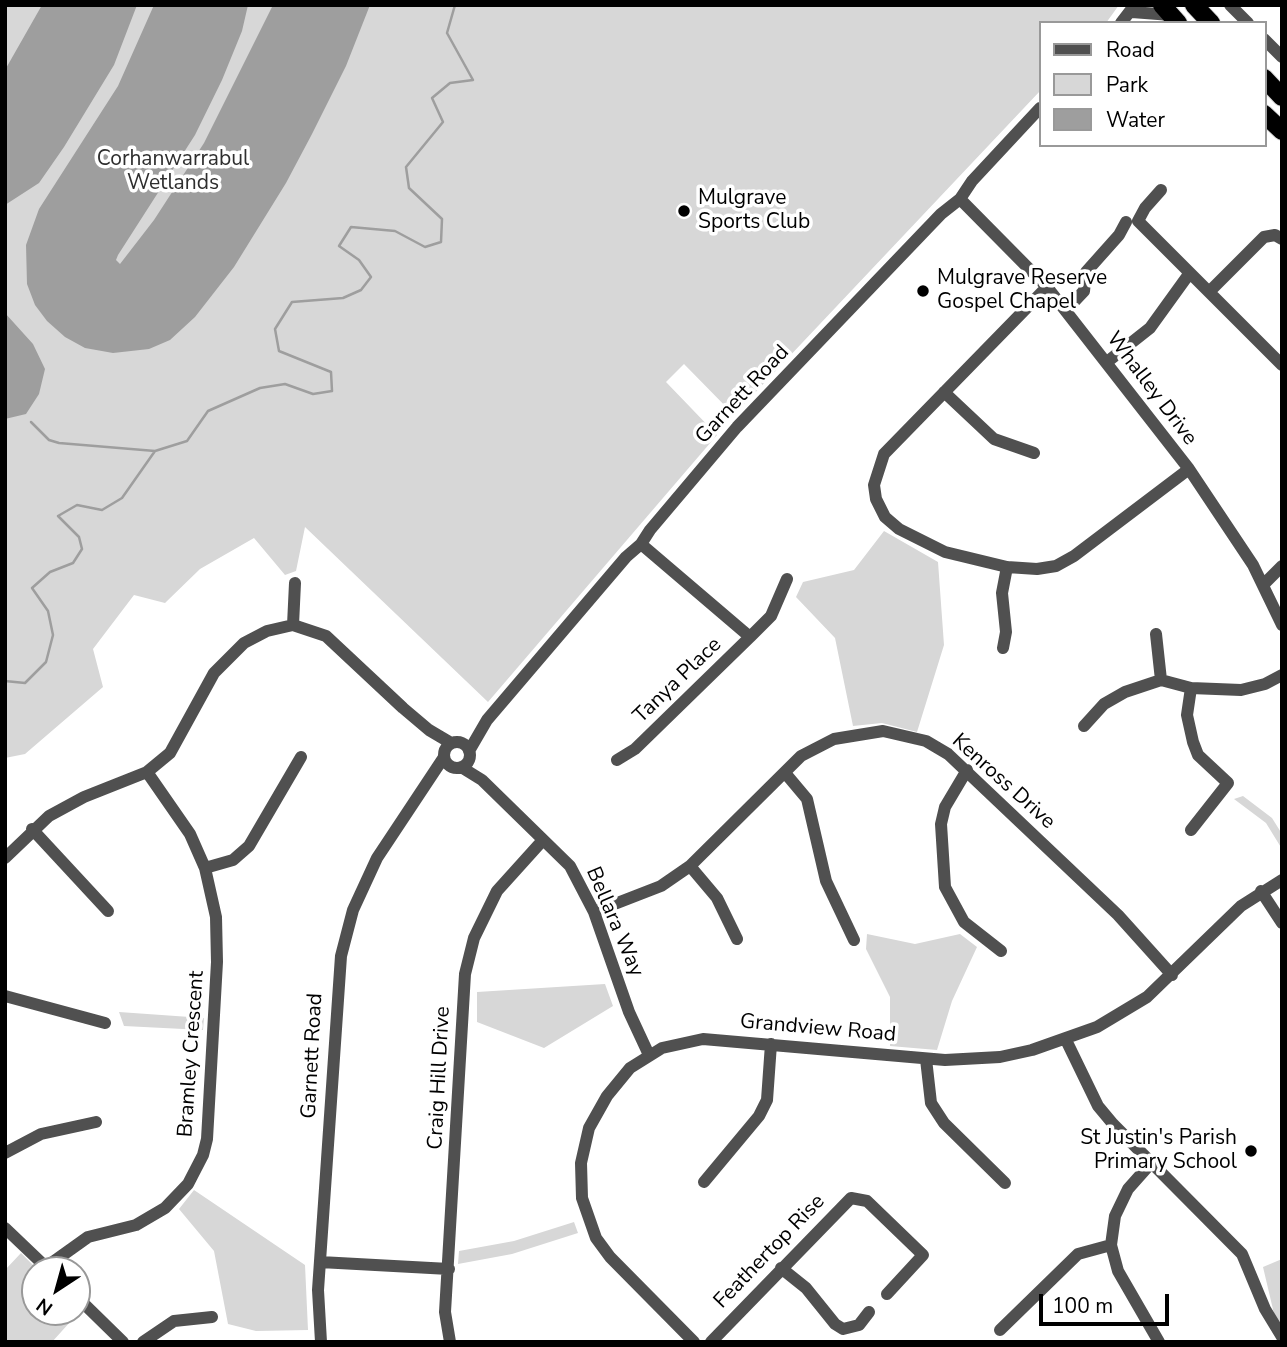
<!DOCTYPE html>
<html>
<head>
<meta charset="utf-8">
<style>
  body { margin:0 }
  #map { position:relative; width:1287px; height:1347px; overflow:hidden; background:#fff; font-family:"Nunito Sans",sans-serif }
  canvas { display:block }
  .frame { position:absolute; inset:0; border:7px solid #000; pointer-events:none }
  .legend { position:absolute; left:1039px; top:21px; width:228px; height:126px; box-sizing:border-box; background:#fff; border:2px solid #999; margin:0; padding:9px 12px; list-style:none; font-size:21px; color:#000 }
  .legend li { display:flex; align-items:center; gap:14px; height:35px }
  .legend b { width:35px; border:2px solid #999 }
  .north { position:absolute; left:21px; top:1256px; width:70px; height:70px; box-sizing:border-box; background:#fff; border:2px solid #999; border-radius:50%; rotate:216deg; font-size:19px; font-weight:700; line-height:28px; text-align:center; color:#000 }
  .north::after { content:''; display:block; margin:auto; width:24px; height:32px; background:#000; clip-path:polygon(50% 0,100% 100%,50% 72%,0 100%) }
  .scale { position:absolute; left:1039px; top:1294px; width:130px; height:32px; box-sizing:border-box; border:4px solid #000; border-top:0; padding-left:9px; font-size:21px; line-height:24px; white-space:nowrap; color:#000; -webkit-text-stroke:5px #fff; paint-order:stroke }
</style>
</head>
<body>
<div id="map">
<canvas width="1287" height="1347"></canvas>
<div class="frame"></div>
<ul class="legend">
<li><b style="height:9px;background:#505050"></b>Road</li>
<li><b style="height:19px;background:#d7d7d7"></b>Park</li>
<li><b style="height:19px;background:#9e9e9e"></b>Water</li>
</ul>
<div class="north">N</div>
<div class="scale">100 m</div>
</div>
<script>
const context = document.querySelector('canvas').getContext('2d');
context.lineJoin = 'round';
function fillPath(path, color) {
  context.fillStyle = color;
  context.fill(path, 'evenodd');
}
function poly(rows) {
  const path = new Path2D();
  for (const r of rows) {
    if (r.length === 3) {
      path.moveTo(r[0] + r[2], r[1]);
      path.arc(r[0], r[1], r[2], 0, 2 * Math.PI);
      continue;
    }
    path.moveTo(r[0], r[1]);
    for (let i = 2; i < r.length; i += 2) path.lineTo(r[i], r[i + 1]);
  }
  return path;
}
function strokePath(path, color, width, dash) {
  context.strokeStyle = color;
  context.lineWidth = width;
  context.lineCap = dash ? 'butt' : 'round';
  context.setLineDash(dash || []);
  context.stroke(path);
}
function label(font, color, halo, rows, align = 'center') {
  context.font = font + ' "Nunito Sans",sans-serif';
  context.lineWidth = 7;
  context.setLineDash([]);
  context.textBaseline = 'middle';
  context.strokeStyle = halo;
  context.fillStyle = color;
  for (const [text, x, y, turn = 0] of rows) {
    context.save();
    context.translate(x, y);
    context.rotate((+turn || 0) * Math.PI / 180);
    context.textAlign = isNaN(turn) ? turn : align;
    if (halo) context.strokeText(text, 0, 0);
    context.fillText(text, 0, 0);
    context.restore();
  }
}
fillPath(poly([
  [5,5,1119,5,1106,23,1040,23,1040,91,734,415,684,364,666,382,717,435,488,702,305,527,296,571,285,575,254,538,200,569,165,603,134,595,93,649,103,687,25,754,5,758],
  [884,531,938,562,944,645,917,732,882,723,853,726,835,638,796,597,803,582,854,570],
  [1243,796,1272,818,1282,834,1282,849,1266,823,1234,799],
  [867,934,915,944,960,934,977,947,952,1001,937,1050,890,1046,890,997,866,949],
  [605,984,613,1006,544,1048,477,1022,477,992],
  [119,1012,204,1018,203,1030,124,1026],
  [194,1190,305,1265,308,1330,256,1331,228,1324,214,1251,179,1209],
  [574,1222,578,1233,512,1254,458,1264,459,1251,514,1241],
  [21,1253,38,1270,35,1270,35,1312,77,1312,77,1308,80,1311,52,1342,5,1342,5,1270],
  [1282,1259,1282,1326,1275,1318,1263,1267]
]), '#d7d7d7');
fillPath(poly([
  [42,5,137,5,114,65,64,147,39,183,5,205,5,70],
  [154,5,248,5,242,31,222,80,195,135,118,255,116,260,120,264,154,220,204,143,273,5,370,5,346,66,312,134,286,183,234,267,195,317,170,340,149,349,113,353,85,348,65,337,47,321,35,305,27,284,26,245,39,209,118,86],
  [5,313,33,344,45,369,39,394,26,414,5,419]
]), '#9e9e9e');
strokePath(poly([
  [31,422,49,440,59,443,155,451],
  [5,681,25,683,46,662,53,635,48,611,32,588,50,572,73,563,82,549,79,537,58,516,77,505,102,510,122,498,155,451,187,441,208,411,260,388,285,384,313,394,332,391,331,372,279,351,275,329,292,302,343,298,361,290,371,277,359,260,339,246,351,227,395,231,425,247,441,242,442,219,409,188,406,167,443,122,432,98,450,83,473,80,447,33,455,5]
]), '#9e9e9e', 2.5);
const highway = poly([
  [1162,5,1178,23],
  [1194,5,1211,23],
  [1264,78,1282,97],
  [1264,114,1282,131]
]);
strokePath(highway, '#dbdbdb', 20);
strokePath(poly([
  [1230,5,1248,23],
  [1132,12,1171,15],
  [1121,23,1134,6],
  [1264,39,1282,57],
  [1161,190,1145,208,1138,221,1282,365],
  [960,199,1047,287,1189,469,1253,565,1282,625],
  [1047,287,884,454,874,485,876,499,885,517,899,529,945,552,1007,567,1037,569,1056,566,1074,556,1189,469],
  [1209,292,1264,237,1275,235,1282,239],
  [1066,310,1084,291,1086,272,1119,235,1126,222],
  [1107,362,1150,328,1189,274],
  [944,392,994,439,1034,453],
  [1264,584,1282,566],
  [293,625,295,583],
  [1156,634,1161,680],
  [750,637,771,616,787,579],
  [1003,648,1006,632,1002,593,1007,567],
  [1084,726,1104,704,1125,692,1161,680,1191,688,1241,690,1265,684,1282,675],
  [457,755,13],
  [469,751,487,720,626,557,641,544,650,530,737,427,941,214,960,199,972,181,1040,108],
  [617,760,635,749,750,637,641,544],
  [461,767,482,780,570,866,594,912,629,1012,649,1055],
  [967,770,945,807,941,824,945,887,964,922,1001,951],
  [786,774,807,799,826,881,854,940],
  [32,829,108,911],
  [1191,830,1228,783,1198,755,1193,742,1187,715,1191,688],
  [5,858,49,816,84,797,147,772,170,753,214,673,244,643,267,631,293,625,326,636,403,708,429,730,451,743],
  [690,866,717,898,737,939],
  [205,868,233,860,249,846,301,757],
  [1261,891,1282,923],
  [594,912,661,886,690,866,801,756,834,739,883,731,926,741,948,754,1118,915,1172,975],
  [5,996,105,1023],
  [1066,1040,1098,1106,1113,1124,1242,1254,1265,1309,1282,1337],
  [926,1059,931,1103,944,1123,1005,1183],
  [5,1153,41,1134,96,1122],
  [1152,1162,1128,1189,1115,1216,1111,1245,1118,1271,1159,1342],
  [704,1182,759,1116,767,1100,771,1044],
  [5,1228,49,1270],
  [320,1262,449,1269],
  [46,1267,88,1237,136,1225,165,1208,188,1184,203,1155,207,1139,217,962,216,917,205,868,190,834,147,772],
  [781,1268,806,1288,835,1324,843,1329,859,1325,869,1312],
  [77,1297,123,1342],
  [1000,1330,1078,1254,1111,1245],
  [143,1342,174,1321,212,1317],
  [321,1342,318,1290,341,956,353,910,377,858,444,757],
  [450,1342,445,1312,465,974,474,938,497,891,543,840],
  [694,1342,610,1257,596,1238,582,1198,581,1163,589,1128,607,1096,630,1068,662,1048,703,1039,945,1060,1000,1057,1032,1050,1097,1027,1147,997,1241,906,1282,880],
  [711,1342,851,1198,867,1201,923,1255,887,1294]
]), '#505050', 12);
strokePath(highway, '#000', 18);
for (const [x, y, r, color] of [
  [684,211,7,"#000"],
  [923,291,7,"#000"],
  [1251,1151,7,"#000"]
]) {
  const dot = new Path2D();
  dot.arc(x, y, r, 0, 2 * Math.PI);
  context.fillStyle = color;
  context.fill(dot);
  strokePath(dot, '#fff', 2.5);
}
label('21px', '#2e2e2e', '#fff', [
  ["Corhanwarrabul",173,160],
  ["Wetlands",173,184]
]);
label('21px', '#000', '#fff', [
  ["Mulgrave",698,199],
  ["Sports Club",698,223],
  ["Mulgrave Reserve",937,279],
  ["Gospel Chapel",937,303],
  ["St Justin's Parish",1237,1139,"right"],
  ["Primary School",1237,1163,"right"]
], 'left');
label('21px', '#000', '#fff', [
  ["Whalley Drive",1151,389,53],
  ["Garnett Road",743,395,-47],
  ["Tanya Place",678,681,-44],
  ["Kenross Drive",1003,782,42],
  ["Bellara Way",614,922,67],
  ["Grandview Road",818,1029,5],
  ["Bramley Crescent",192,1054,-86],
  ["Garnett Road",313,1056,-87],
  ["Craig Hill Drive",440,1078,-87],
  ["Feathertop Rise",770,1252,-46]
]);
</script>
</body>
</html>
